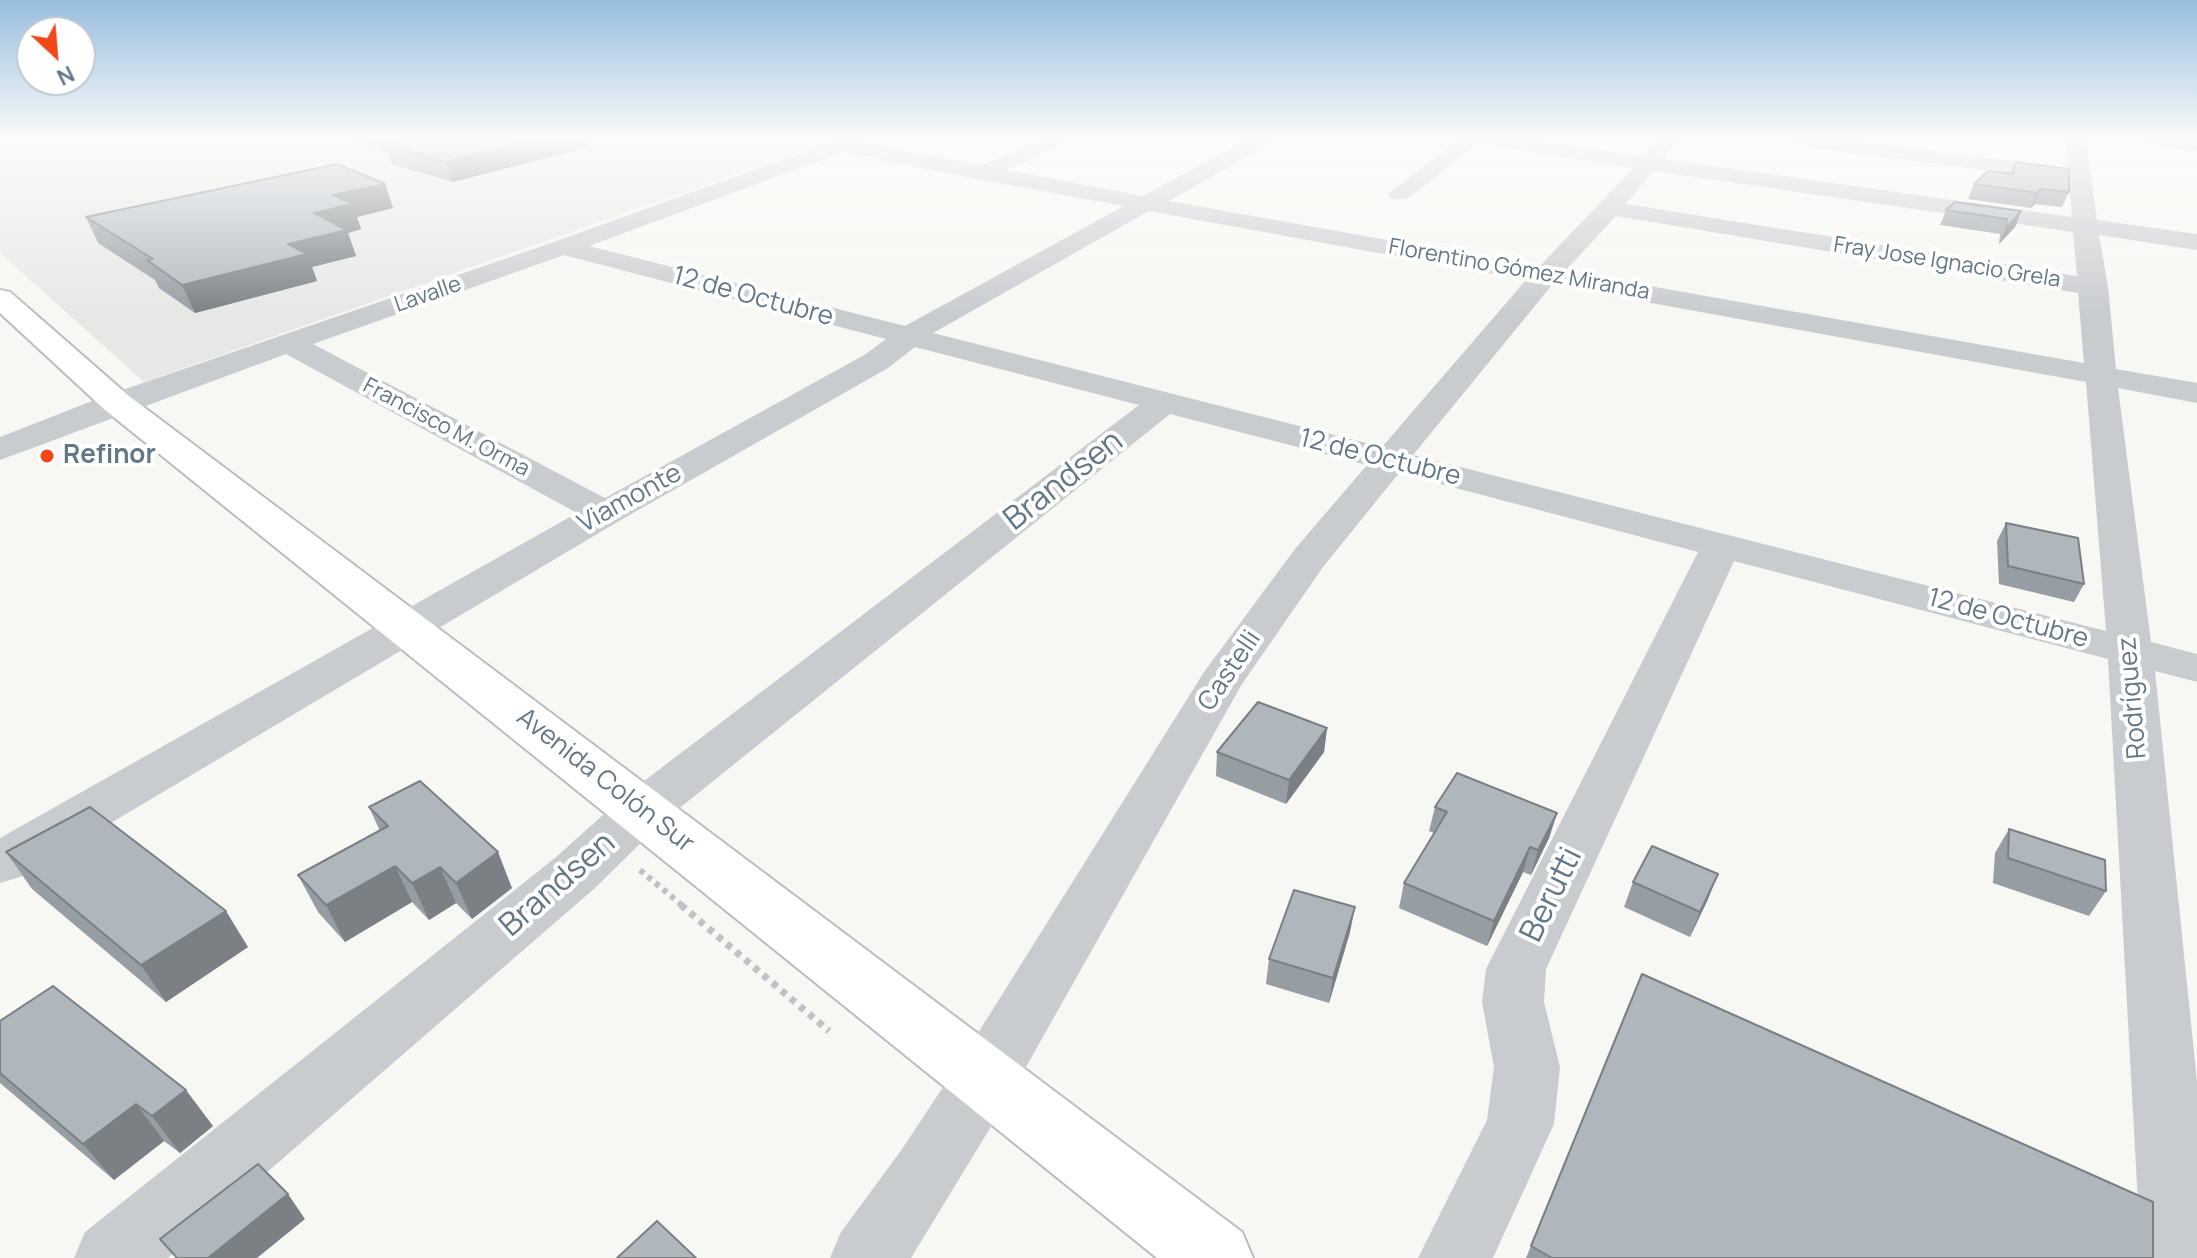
<!DOCTYPE html>
<html>
<head>
<meta charset="utf-8">
<style>
  body { margin:0 }
  #map { position:relative; width:2197px; height:1258px; overflow:hidden; background:#f7f7f3; font-family:Manrope,sans-serif }
  canvas { display:block }
  .north { position:absolute; left:16px; top:16px; width:80px; height:80px; box-sizing:border-box; background:#fff; border:2px solid #c1c9cf; border-radius:50%; rotate:154deg; font-size:22px; font-weight:700; line-height:32px; text-align:center; color:#637787 }
  .north::after { content:''; display:block; margin:auto; width:28px; height:36px; background:#f24718; clip-path:polygon(50% 0,100% 100%,50% 72%,0 100%) }
</style>
</head>
<body>
<div id="map">
<canvas width="2197" height="1258"></canvas>
<div class="north">N</div>
</div>
<script>
const context = document.querySelector('canvas').getContext('2d');
context.lineJoin = 'round';
function fillPath(path, color) {
  context.fillStyle = color;
  context.fill(path, 'evenodd');
}
function poly(rows) {
  const path = new Path2D();
  for (const r of rows) {
    path.moveTo(r[0], r[1]);
    for (let i = 2; i < r.length; i += 2) path.lineTo(r[i], r[i + 1]);
  }
  return path;
}
function strokePath(path, color, width, dash) {
  context.strokeStyle = color;
  context.lineWidth = width;
  context.lineCap = dash ? 'butt' : 'round';
  context.setLineDash(dash || []);
  context.stroke(path);
}
function label(font, color, halo, rows, align = 'center') {
  context.font = font + ' Manrope,sans-serif';
  context.lineWidth = 8;
  context.setLineDash([]);
  context.textBaseline = 'middle';
  context.strokeStyle = halo;
  context.fillStyle = color;
  for (const [text, x, y, turn = 0] of rows) {
    context.save();
    context.translate(x, y);
    context.rotate((+turn || 0) * Math.PI / 180);
    context.textAlign = isNaN(turn) ? turn : align;
    if (halo) context.strokeText(text, 0, 0);
    context.fillText(text, 0, 0);
    context.restore();
  }
}
fillPath(poly([
  [17,140,833,140,144,382,0,253,0,142]
]), '#e7e8e6');
const major = poly([
  [0,290,10,292,129,396,1242,1232,1253,1258,1157,1258,105,410,0,313,0,290]
]);
strokePath(major, '#b9bdc1', 4);
strokePath(poly([
  [640,870,684,907]
]), '#bfc2c4', 6, [5, 5]);
strokePath(poly([
  [681,905,829,1031]
]), '#bfc2c4', 7, [6, 6]);
fillPath(poly([
  [837,140,865,140,863,143,981,165,1042,140,1068,140,1065,144,1006,170,1143,196,1247,140,1272,140,1269,144,1169,201,1539,267,1633,168,1478,144,1407,199,1391,199,1388,194,1457,140,1526,140,1643,156,1657,140,1678,140,1663,159,2072,217,2069,181,1798,146,1788,140,1844,140,2068,168,2066,140,2086,140,2097,220,2197,234,2197,250,2099,235,2108,287,2116,369,2197,383,2197,403,2118,388,2151,642,2197,654,2197,682,2155,671,2197,1082,2197,1258,2141,1258,2108,659,1734,561,1546,969,1544,1002,1560,1067,1554,1124,1493,1258,1418,1258,1487,1120,1494,1067,1482,1002,1486,969,1698,552,1399,473,1323,567,1242,684,1009,1097,911,1258,830,1258,841,1232,900,1152,963,1057,1204,672,1295,549,1367,465,1170,414,661,823,595,888,168,1258,74,1258,85,1232,555,858,623,797,1139,405,915,347,888,368,619,521,20,877,0,883,0,838,577,513,286,354,0,460,0,437,105,396,554,242,837,140],
  [843,152,982,180,1124,206,905,326,589,246,843,152],
  [1653,171,2073,232,2077,276,1626,204,1653,171],
  [1149,211,1526,280,1382,447,933,333,1149,211],
  [1616,216,2078,293,2084,363,1565,271,1616,216],
  [564,255,886,339,866,354,605,498,313,344,564,255],
  [1552,285,2086,382,2106,631,1413,455,1552,285],
  [2140,140,2197,140,2197,151,2150,146,2140,140]
]), '#c9cccf');
fillPath(major, '#fff');
fillPath(poly([
  [353,140,586,140,588,147,453,182,392,164,388,152],
  [2015,162,2069,192,2062,207,2035,204,2031,208,1968,199,1974,184,2010,174],
  [385,184,393,208,357,217,361,229,348,233,356,256,312,267,317,281,195,313,159,288,155,280,98,243,86,217],
  [1946,210,2021,211,2015,227,1999,244,2000,234,1940,225],
  [2006,523,2084,584,2074,602,1999,584,1997,541],
  [1327,728,1324,752,1286,804,1216,776,1217,752],
  [369,807,512,888,472,919,456,903,429,920,412,902,345,942,318,912,298,875,380,831],
  [1435,807,1557,813,1549,838,1531,875,1523,872,1487,946,1399,908,1404,883,1434,833,1429,831],
  [2009,829,2106,891,2089,916,1993,883,1995,853],
  [6,852,248,947,166,1002,32,889],
  [1633,882,1708,899,1690,937,1624,907],
  [1350,932,1329,1003,1266,984,1269,959],
  [1642,974,2153,1258,1526,1258],
  [0,1021,213,1126,180,1153,164,1141,114,1180,0,1083]
]), '#969da3');
fillPath(poly([
  [534,140,586,140,588,147,453,182,446,162],
  [385,184,393,208,357,217,361,229,348,233,356,256,312,267,317,281,195,313,182,285,288,244,314,213,333,195],
  [2041,189,2035,204,2031,208,2037,193],
  [2021,211,2015,227,1999,244,2006,228],
  [1327,728,1324,752,1286,804,1289,780],
  [1557,813,1549,838,1531,875,1538,850],
  [1530,847,1523,872,1487,946,1494,921],
  [498,852,512,888,472,919,456,883],
  [395,866,412,902,345,942,326,905],
  [440,867,456,903,429,920,412,883],
  [1718,874,1708,899,1690,937,1700,912],
  [1355,907,1350,932,1329,1003,1333,978],
  [226,911,248,947,166,1002,141,965],
  [186,1090,213,1126,180,1153,152,1116],
  [136,1104,164,1141,114,1180,83,1144],
  [288,1194,305,1219,257,1258,208,1258]
]), '#7a8084');
const building = poly([
  [403,140,534,140,446,162,386,144,404,140,403,140],
  [2015,162,2069,169,2069,192,2041,189,2037,193,1974,184,1988,171,2014,174,2015,162],
  [337,164,385,184,333,195,353,204,314,213,347,230,288,244,307,254,182,285,147,260,153,259,86,217,337,164],
  [1955,202,2021,211,2006,228,2007,219,1946,210,1955,202],
  [2006,523,2078,538,2084,584,2008,566,2006,523],
  [1258,702,1327,728,1289,780,1217,752,1258,702],
  [1457,773,1557,813,1538,850,1530,847,1494,921,1404,883,1447,812,1435,807,1457,773],
  [420,781,498,852,456,883,440,867,412,883,395,866,326,905,298,875,388,826,369,807,420,781],
  [90,807,226,911,141,965,6,852,90,807],
  [2009,829,2105,860,2106,891,2008,858,2009,829],
  [1652,846,1718,874,1700,912,1633,882,1652,846],
  [1294,890,1355,907,1333,978,1269,959,1294,890],
  [1642,974,2153,1202,2153,1258,1552,1258,1531,1246,1642,974],
  [53,986,186,1090,152,1116,136,1104,83,1144,0,1073,0,1021,53,986],
  [258,1164,288,1194,208,1258,177,1258,160,1239,258,1164],
  [657,1221,696,1258,617,1258,657,1221]
]);
fillPath(building, '#afb7bd');
strokePath(building, '#7a8084', 2);
const sky = context.createLinearGradient(0, 0, 0, 316);
sky.addColorStop(0, '#98bedf');
sky.addColorStop(0.44, '#fbfbfa');
sky.addColorStop(1, '#fbfbfa00');
context.fillStyle = sky;
context.fillRect(0, 0, 2197, 316);
for (const [x, y, r, color] of [
  [47,456,8,"#f24718"]
]) {
  const dot = new Path2D();
  dot.arc(x, y, r, 0, 2 * Math.PI);
  context.fillStyle = color;
  context.fill(dot);
  strokePath(dot, '#fff', 3);
}
label('22px', '#637787', '#fff', [
  ["Fray Jose Ignacio Grela",1947,263,9],
  ["Florentino Gómez Miranda",1519,270,10],
  ["Lavalle",428,295,-19],
  ["Francisco M. Orma",446,428,28]
]);
label('26px', '#637787', '#fff', [
  ["12 de Octubre",753,297,15],
  ["12 de Octubre",1380,458,14],
  ["Viamonte",630,499,-29],
  ["12 de Octubre",2008,619,15],
  ["Castelli",1230,671,-56],
  ["Rodríguez",2133,698,-95],
  ["Avenida Colón Sur",605,781,38]
]);
label('bold 26px', '#637787', '#fff', [
  ["Refinor",63,456]
], 'left');
label('32px', '#637787', '#fff', [
  ["Brandsen",1064,481,-38],
  ["Brandsen",558,885,-41],
  ["Berutti",1552,895,-64]
]);
</script>
</body>
</html>
